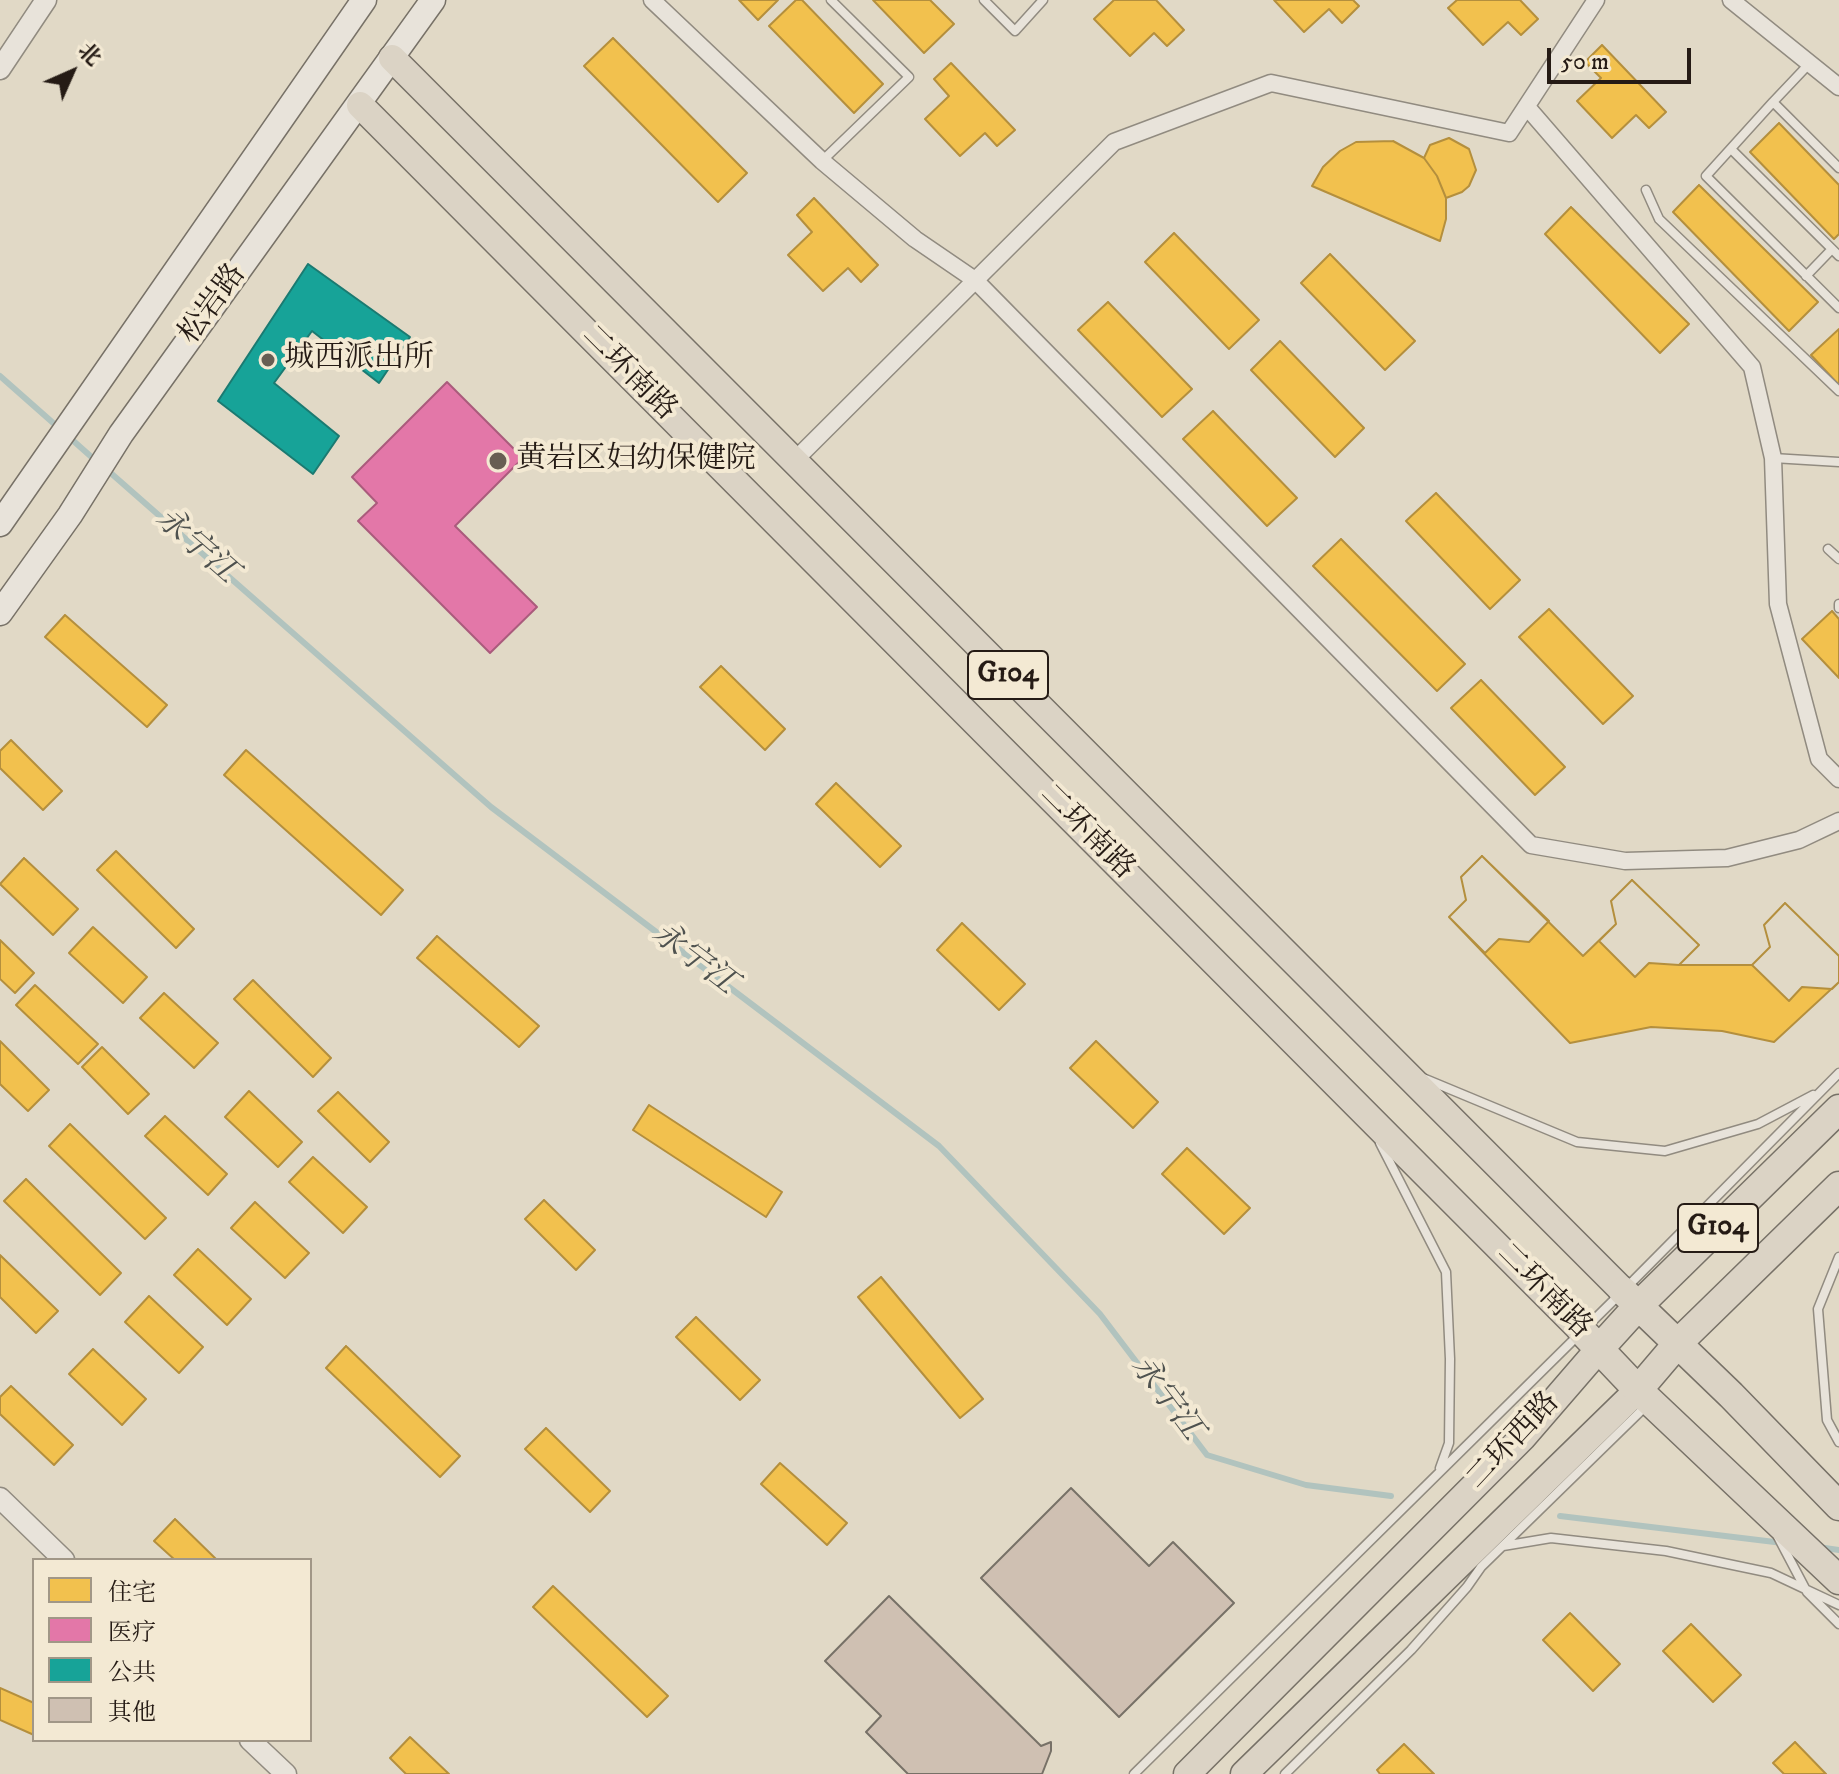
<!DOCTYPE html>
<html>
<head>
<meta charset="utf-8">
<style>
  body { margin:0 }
  #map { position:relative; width:1839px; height:1774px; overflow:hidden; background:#e1d9c6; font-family:"IM FELL DW Pica","Noto Serif SC",serif }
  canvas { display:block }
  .legend { position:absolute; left:32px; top:1558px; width:280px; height:184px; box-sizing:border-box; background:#f3e9d3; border:2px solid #a19787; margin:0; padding:10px 14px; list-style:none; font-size:24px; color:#251b15 }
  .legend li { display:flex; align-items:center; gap:16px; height:40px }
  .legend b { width:40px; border:2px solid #a19787 }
  .north { position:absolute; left:32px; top:32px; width:80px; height:80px; -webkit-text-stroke:6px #f3e9d3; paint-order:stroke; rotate:45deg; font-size:22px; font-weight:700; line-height:32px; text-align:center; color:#251b15 }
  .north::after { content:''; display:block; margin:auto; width:28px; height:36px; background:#251b15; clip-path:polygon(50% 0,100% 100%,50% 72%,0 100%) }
  .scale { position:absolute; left:1547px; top:48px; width:144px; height:36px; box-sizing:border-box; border:4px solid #251b15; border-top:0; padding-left:10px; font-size:24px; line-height:28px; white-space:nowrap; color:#251b15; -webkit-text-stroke:6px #f3e9d3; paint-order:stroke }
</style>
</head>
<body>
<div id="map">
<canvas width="1839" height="1774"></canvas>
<ul class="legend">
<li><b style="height:22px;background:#f2c14e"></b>住宅</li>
<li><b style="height:22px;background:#e377a8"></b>医疗</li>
<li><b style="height:22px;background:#17a398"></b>公共</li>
<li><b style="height:22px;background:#cfc0b2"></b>其他</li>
</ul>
<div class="north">北</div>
<div class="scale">50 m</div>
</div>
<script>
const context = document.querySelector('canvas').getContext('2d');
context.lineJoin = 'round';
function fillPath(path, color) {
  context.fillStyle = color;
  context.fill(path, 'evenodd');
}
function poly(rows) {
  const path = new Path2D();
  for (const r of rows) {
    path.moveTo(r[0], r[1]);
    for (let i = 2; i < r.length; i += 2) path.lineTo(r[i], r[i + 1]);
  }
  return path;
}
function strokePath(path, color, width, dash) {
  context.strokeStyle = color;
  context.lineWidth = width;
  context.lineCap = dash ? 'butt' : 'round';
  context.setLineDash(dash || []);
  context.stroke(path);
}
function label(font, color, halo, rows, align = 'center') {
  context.font = font + ' "IM FELL DW Pica","Noto Serif SC",serif';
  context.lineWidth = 8;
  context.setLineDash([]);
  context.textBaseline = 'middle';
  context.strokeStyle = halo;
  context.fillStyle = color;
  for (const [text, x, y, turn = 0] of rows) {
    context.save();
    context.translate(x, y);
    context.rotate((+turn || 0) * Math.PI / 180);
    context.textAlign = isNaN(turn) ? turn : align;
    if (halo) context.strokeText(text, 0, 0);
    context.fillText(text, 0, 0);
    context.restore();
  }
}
const homes = poly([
  [739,0,778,0,758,20,739,0],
  [796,0,802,0,883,84,854,113,769,26,796,0],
  [873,0,930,0,954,24,924,53,873,0],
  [1114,0,1156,0,1184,30,1167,46,1154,33,1130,56,1094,19,1114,0],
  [1274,0,1353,0,1359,6,1342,23,1329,9,1304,32,1274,0],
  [1457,0,1520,0,1538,19,1521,35,1508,22,1483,45,1448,8,1457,0],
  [613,38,747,173,718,202,584,66,613,38],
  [1602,45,1666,112,1649,128,1636,115,1612,138,1577,101,1601,78,1585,62,1602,45],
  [951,63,1015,130,997,146,985,133,960,156,925,119,949,96,934,79,951,63],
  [1779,123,1839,185,1839,234,1834,239,1750,152,1779,123],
  [1449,138,1469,149,1476,170,1469,186,1462,192,1446,198,1437,176,1424,158,1430,145,1449,138],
  [1393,141,1424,158,1437,176,1446,198,1446,219,1440,241,1312,186,1323,167,1340,151,1356,142,1393,141],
  [1699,185,1818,302,1789,331,1673,212,1699,185],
  [814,198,878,265,861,282,848,268,823,291,788,255,812,232,797,215,814,198],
  [1571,207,1689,324,1660,353,1545,234,1571,207],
  [1174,233,1259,320,1229,349,1145,262,1174,233],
  [1330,254,1415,341,1385,370,1301,283,1330,254],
  [1108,302,1192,389,1162,417,1078,330,1108,302],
  [1839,329,1839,385,1811,355,1839,329],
  [1280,341,1364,428,1335,457,1251,370,1280,341],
  [1213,411,1297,498,1267,526,1183,439,1213,411],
  [1436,493,1520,580,1490,609,1406,521,1436,493],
  [1341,539,1465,664,1437,691,1313,566,1341,539],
  [1549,609,1633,696,1603,724,1519,637,1549,609],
  [1832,611,1839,619,1839,678,1802,639,1832,611],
  [65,615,167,705,147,727,45,637,65,615],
  [721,666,785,729,765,750,700,687,721,666],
  [1481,680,1565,767,1535,795,1451,708,1481,680],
  [11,740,62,791,43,810,0,768,0,751,11,740],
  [246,750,403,890,381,915,224,775,246,750],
  [836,783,901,846,880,867,816,804,836,783],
  [116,851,194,929,176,948,97,870,116,851],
  [1482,856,1549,921,1529,942,1499,939,1485,953,1449,917,1466,900,1461,877,1482,856],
  [1482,856,1583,956,1616,924,1611,901,1632,880,1699,945,1679,965,1752,965,1770,947,1764,925,1785,903,1839,956,1839,982,1774,1042,1722,1031,1651,1027,1570,1043,1449,917,1466,900,1461,877,1482,856],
  [24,858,78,909,53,935,0,884,24,858],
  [1632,880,1699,945,1679,965,1649,963,1635,977,1599,941,1616,924,1611,901,1632,880],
  [1785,903,1839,956,1839,982,1832,989,1802,987,1789,1001,1752,965,1770,947,1764,925,1785,903],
  [962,923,1025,984,999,1010,937,950,962,923],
  [93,927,147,977,123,1003,69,953,93,927],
  [437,936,539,1026,519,1047,417,958,437,936],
  [0,940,34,973,15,993,0,979,0,940],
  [253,980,331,1058,313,1077,234,999,253,980],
  [35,985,98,1044,78,1064,16,1005,35,985],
  [164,993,218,1043,194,1068,140,1018,164,993],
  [0,1041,49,1090,28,1111,0,1084,0,1041],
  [1096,1041,1158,1102,1133,1128,1070,1068,1096,1041],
  [102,1047,149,1094,128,1114,82,1067,102,1047],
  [249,1091,302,1142,278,1167,225,1117,249,1091],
  [338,1092,389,1142,370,1162,318,1111,338,1092],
  [649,1105,782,1192,766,1217,633,1130,649,1105],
  [165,1116,227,1174,208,1195,145,1136,165,1116],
  [70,1124,166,1218,145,1239,49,1146,70,1124],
  [1187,1148,1250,1208,1224,1234,1162,1174,1187,1148],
  [313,1157,367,1207,343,1233,289,1182,313,1157],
  [26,1179,121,1273,100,1295,4,1201,26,1179],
  [544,1200,595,1250,576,1270,525,1219,544,1200],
  [255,1202,309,1253,285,1278,231,1228,255,1202],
  [198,1249,251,1299,227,1325,174,1275,198,1249],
  [0,1255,58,1311,36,1333,0,1297,0,1255],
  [881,1277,983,1399,960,1418,858,1297,881,1277],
  [149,1296,203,1347,179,1373,125,1322,149,1296],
  [696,1317,760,1380,740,1400,676,1337,696,1317],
  [346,1346,460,1456,440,1477,326,1368,346,1346],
  [93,1349,146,1399,122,1425,69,1374,93,1349],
  [11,1386,73,1445,54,1465,0,1414,0,1397,11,1386],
  [546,1428,610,1491,590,1512,525,1449,546,1428],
  [780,1463,847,1523,827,1545,761,1484,780,1463],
  [175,1519,217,1560,175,1560,154,1541,175,1519],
  [553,1586,668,1696,647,1717,533,1607,553,1586],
  [1570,1613,1620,1664,1593,1691,1543,1640,1570,1613],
  [1691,1624,1741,1675,1713,1702,1663,1651,1691,1624],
  [0,1688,34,1703,34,1735,0,1720,0,1688],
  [410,1737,449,1774,406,1774,390,1758,410,1737],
  [1795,1742,1826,1774,1784,1774,1773,1763,1795,1742],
  [1404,1744,1434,1774,1380,1774,1377,1770,1404,1744]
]);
fillPath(homes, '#f2c14e');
strokePath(homes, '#b48f3d', 2);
const health = poly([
  [447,382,523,458,455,526,537,607,490,653,358,521,377,503,352,477,447,382]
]);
fillPath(health, '#e377a8');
strokePath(health, '#aa5b7c', 2);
const public = poly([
  [308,264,410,337,379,383,312,331,274,383,339,436,313,474,218,401,308,264]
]);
fillPath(public, '#17a398');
strokePath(public, '#1b7a71', 2);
strokePath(poly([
  [0,376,60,429],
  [69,437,96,461],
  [105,468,491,807,939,1146,1100,1314,1207,1455,1306,1485,1391,1496],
  [1560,1516,1783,1543],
  [1818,1547,1839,1550]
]), '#b1c3be', 6);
const building = poly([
  [1071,1488,1149,1566,1173,1542,1234,1603,1119,1717,981,1578,1071,1488],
  [889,1596,1041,1746,1051,1742,1051,1751,1042,1774,908,1774,866,1732,881,1716,825,1661,889,1596]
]);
fillPath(building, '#cfc0b2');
strokePath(building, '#777167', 2);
const service = poly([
  [984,0,1015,31,1043,0],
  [1809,64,1773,102,1839,168],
  [1773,102,1706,176,1839,308],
  [1732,150,1839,256],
  [822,161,909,77,831,0],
  [1646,190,1659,219,1839,391],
  [1806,276,1832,249],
  [1773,458,1839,462],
  [1828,549,1839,559],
  [1839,604,1839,608],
  [1423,1078,1577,1142,1665,1151,1758,1124,1813,1095],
  [1380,1143,1446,1272,1450,1359,1449,1443,1440,1468],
  [1839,1257,1818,1309,1827,1420,1839,1442],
  [1778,1537,1807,1592,1839,1624],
  [1503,1546,1551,1538,1666,1551,1771,1573,1839,1605],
  [1134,1774,1623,1291,1839,1073],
  [1285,1774,1411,1650,1467,1587,1481,1567,1648,1404]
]);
const minor = poly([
  [652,0,822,161,915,239,975,280,1531,845,1625,861,1727,858,1799,840,1839,821],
  [1731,0,1839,87],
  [1527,107,1752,367,1773,458,1778,604,1819,759,1839,779],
  [794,461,1114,142,1271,83,1509,133,1596,0]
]);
const tertiary = poly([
  [0,69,46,0],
  [0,1498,64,1560],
  [250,1740,286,1774]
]);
const secondary = poly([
  [0,524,364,0],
  [0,613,70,515,121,434,433,0]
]);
const primary = poly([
  [392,58,1623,1291],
  [360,105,1582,1331],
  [1187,1774,1523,1437,1599,1349],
  [1244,1774,1638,1390]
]);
const trunk = poly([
  [1623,1291,1731,1395,1839,1506],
  [1582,1331,1638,1390,1839,1580],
  [1599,1349,1638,1306,1839,1109],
  [1638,1390,1678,1343,1839,1186]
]);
strokePath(service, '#918b80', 11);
strokePath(minor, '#918b80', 19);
strokePath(tertiary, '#918b80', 23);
strokePath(secondary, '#777167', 27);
strokePath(primary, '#777167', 29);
strokePath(trunk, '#777167', 31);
strokePath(service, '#e8e3da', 8);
strokePath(minor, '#e8e3da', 16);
strokePath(tertiary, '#e8e3da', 20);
strokePath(secondary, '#e8e3da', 24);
strokePath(primary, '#dbd3c5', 26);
strokePath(trunk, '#dbd3c5', 28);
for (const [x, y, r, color] of [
  [268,360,8,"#675e53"],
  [498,461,10,"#675e53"]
]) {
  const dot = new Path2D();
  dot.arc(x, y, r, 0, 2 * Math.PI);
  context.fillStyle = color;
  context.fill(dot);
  strokePath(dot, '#f3e9d3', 3);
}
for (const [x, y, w] of [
  [1008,675,80],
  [1718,1228,80]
]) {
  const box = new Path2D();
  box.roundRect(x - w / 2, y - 24, w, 48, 6);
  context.fillStyle = '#f3e9d3';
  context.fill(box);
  strokePath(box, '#251b15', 2);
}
label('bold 28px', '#251b15', null, [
  ["G104",1008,675],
  ["G104",1718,1228]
]);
label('30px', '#251b15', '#f3e9d3', [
  ["松岩路",214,305,-54],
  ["二环南路",628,374,45],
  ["二环南路",1086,833,45],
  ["二环南路",1543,1292,45],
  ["二环西路",1514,1442,-47]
]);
label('30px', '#251b15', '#f3e9d3', [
  ["城西派出所",284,360],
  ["黄岩区妇幼保健院",516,461]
], 'left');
label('italic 32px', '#4f524f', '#f3e9d3', [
  ["永宁江",195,547,41],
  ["永宁江",693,960,37],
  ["永宁江",1165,1399,53]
]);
</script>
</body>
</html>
